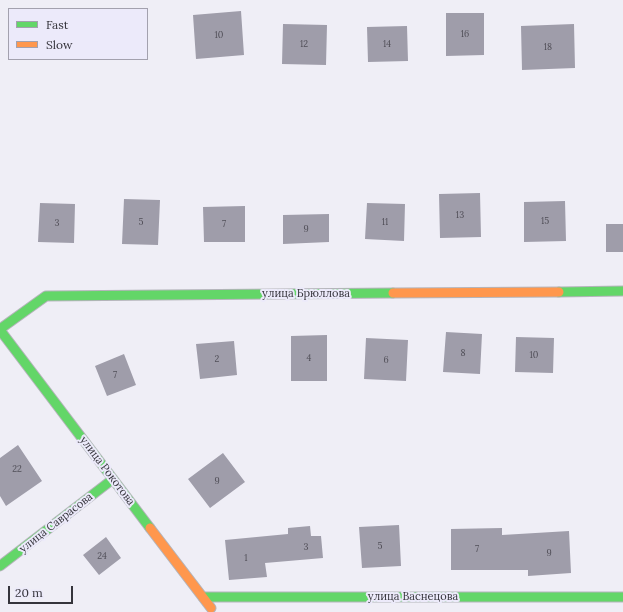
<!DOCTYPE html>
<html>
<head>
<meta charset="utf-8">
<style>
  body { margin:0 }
  #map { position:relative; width:623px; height:612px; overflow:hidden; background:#efeef6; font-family:Lora,serif }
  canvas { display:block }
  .legend { position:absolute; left:8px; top:8px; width:140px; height:52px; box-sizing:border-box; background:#eceafa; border:1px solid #a3a1ae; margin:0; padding:5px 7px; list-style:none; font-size:12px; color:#35343b }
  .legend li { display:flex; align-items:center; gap:8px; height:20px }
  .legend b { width:20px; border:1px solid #a3a1ae }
  .scale { position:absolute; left:8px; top:586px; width:65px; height:18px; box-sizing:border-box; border:2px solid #35343b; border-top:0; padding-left:5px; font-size:12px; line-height:14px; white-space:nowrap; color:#35343b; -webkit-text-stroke:3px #eceafa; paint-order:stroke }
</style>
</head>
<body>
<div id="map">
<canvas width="623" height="612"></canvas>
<ul class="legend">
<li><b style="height:5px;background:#63d668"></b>Fast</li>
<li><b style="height:5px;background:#ff974d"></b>Slow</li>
</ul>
<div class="scale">20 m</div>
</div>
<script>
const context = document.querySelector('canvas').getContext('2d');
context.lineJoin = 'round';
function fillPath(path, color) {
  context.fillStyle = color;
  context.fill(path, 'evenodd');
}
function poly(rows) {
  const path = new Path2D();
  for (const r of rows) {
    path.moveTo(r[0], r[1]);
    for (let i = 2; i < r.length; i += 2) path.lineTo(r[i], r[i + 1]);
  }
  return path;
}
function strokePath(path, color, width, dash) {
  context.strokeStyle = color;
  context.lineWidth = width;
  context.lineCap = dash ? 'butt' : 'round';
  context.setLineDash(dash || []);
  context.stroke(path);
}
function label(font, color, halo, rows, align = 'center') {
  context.font = font + ' Lora,serif';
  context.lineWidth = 4;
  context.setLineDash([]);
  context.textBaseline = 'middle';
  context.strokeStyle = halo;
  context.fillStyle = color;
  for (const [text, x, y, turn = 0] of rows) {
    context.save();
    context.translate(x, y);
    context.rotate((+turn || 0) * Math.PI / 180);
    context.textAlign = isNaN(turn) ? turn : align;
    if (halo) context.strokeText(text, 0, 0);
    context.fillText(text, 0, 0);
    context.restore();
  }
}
fillPath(poly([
  [241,11,244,55,196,59,193,15],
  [446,13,484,13,484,55,446,56],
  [283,24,327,25,326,65,282,64],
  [574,24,575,68,522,70,521,26],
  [407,26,408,61,368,62,367,27],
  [480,193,481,237,440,238,439,194],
  [124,199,160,200,158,245,122,244],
  [565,201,566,241,524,242,524,202],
  [40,203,75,204,74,243,38,242],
  [367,203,405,204,404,241,365,239],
  [245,206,245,242,204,242,203,207],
  [329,214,329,242,283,244,283,215],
  [606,224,623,224,623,252,606,252],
  [446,332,482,334,480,374,443,372],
  [327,335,327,381,291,381,291,336],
  [516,337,554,338,553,373,515,372],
  [366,338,408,340,406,381,364,379],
  [234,341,237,375,200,379,196,344],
  [124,354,136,385,107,396,95,366],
  [18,445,42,481,6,506,0,496,0,458],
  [223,453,245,482,210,508,188,479],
  [399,525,401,566,362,568,359,527],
  [310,526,311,536,321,536,323,558,265,563,267,577,229,580,225,540,288,534,288,528],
  [502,528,502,535,569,531,571,573,528,576,528,570,451,570,451,529],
  [106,537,121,558,99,575,83,555]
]), '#9f9daa');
const fast = poly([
  [559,292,623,291],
  [0,329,46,296,393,293],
  [0,330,150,528],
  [0,566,113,479],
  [203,597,623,597]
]);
const slow = poly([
  [393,293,559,292],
  [150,528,211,608]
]);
strokePath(fast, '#b4b4ba', 11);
strokePath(slow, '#b4b4ba', 11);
strokePath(fast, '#63d668', 9);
strokePath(slow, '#ff974d', 9);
label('9px', '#504e57', null, [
  ["16",465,34],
  ["10",219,35],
  ["12",304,44],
  ["14",387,44],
  ["18",548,47],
  ["13",460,215],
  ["15",545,221],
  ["5",141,222],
  ["11",385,222],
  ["3",57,223],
  ["7",224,224],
  ["9",306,229],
  ["8",463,353],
  ["10",534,355],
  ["4",309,358],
  ["2",217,359],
  ["6",386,360],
  ["7",115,375],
  ["22",17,469],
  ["9",217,481],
  ["5",380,546],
  ["3",306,547],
  ["7",477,549],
  ["9",549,553],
  ["24",102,556],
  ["1",246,558]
]);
label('11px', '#35343b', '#eceafa', [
  ["улица Брюллова",306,294],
  ["улица Рокотова",107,471,53],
  ["улица Саврасова",56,523,-38],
  ["улица Васнецова",413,597]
]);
</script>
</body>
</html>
